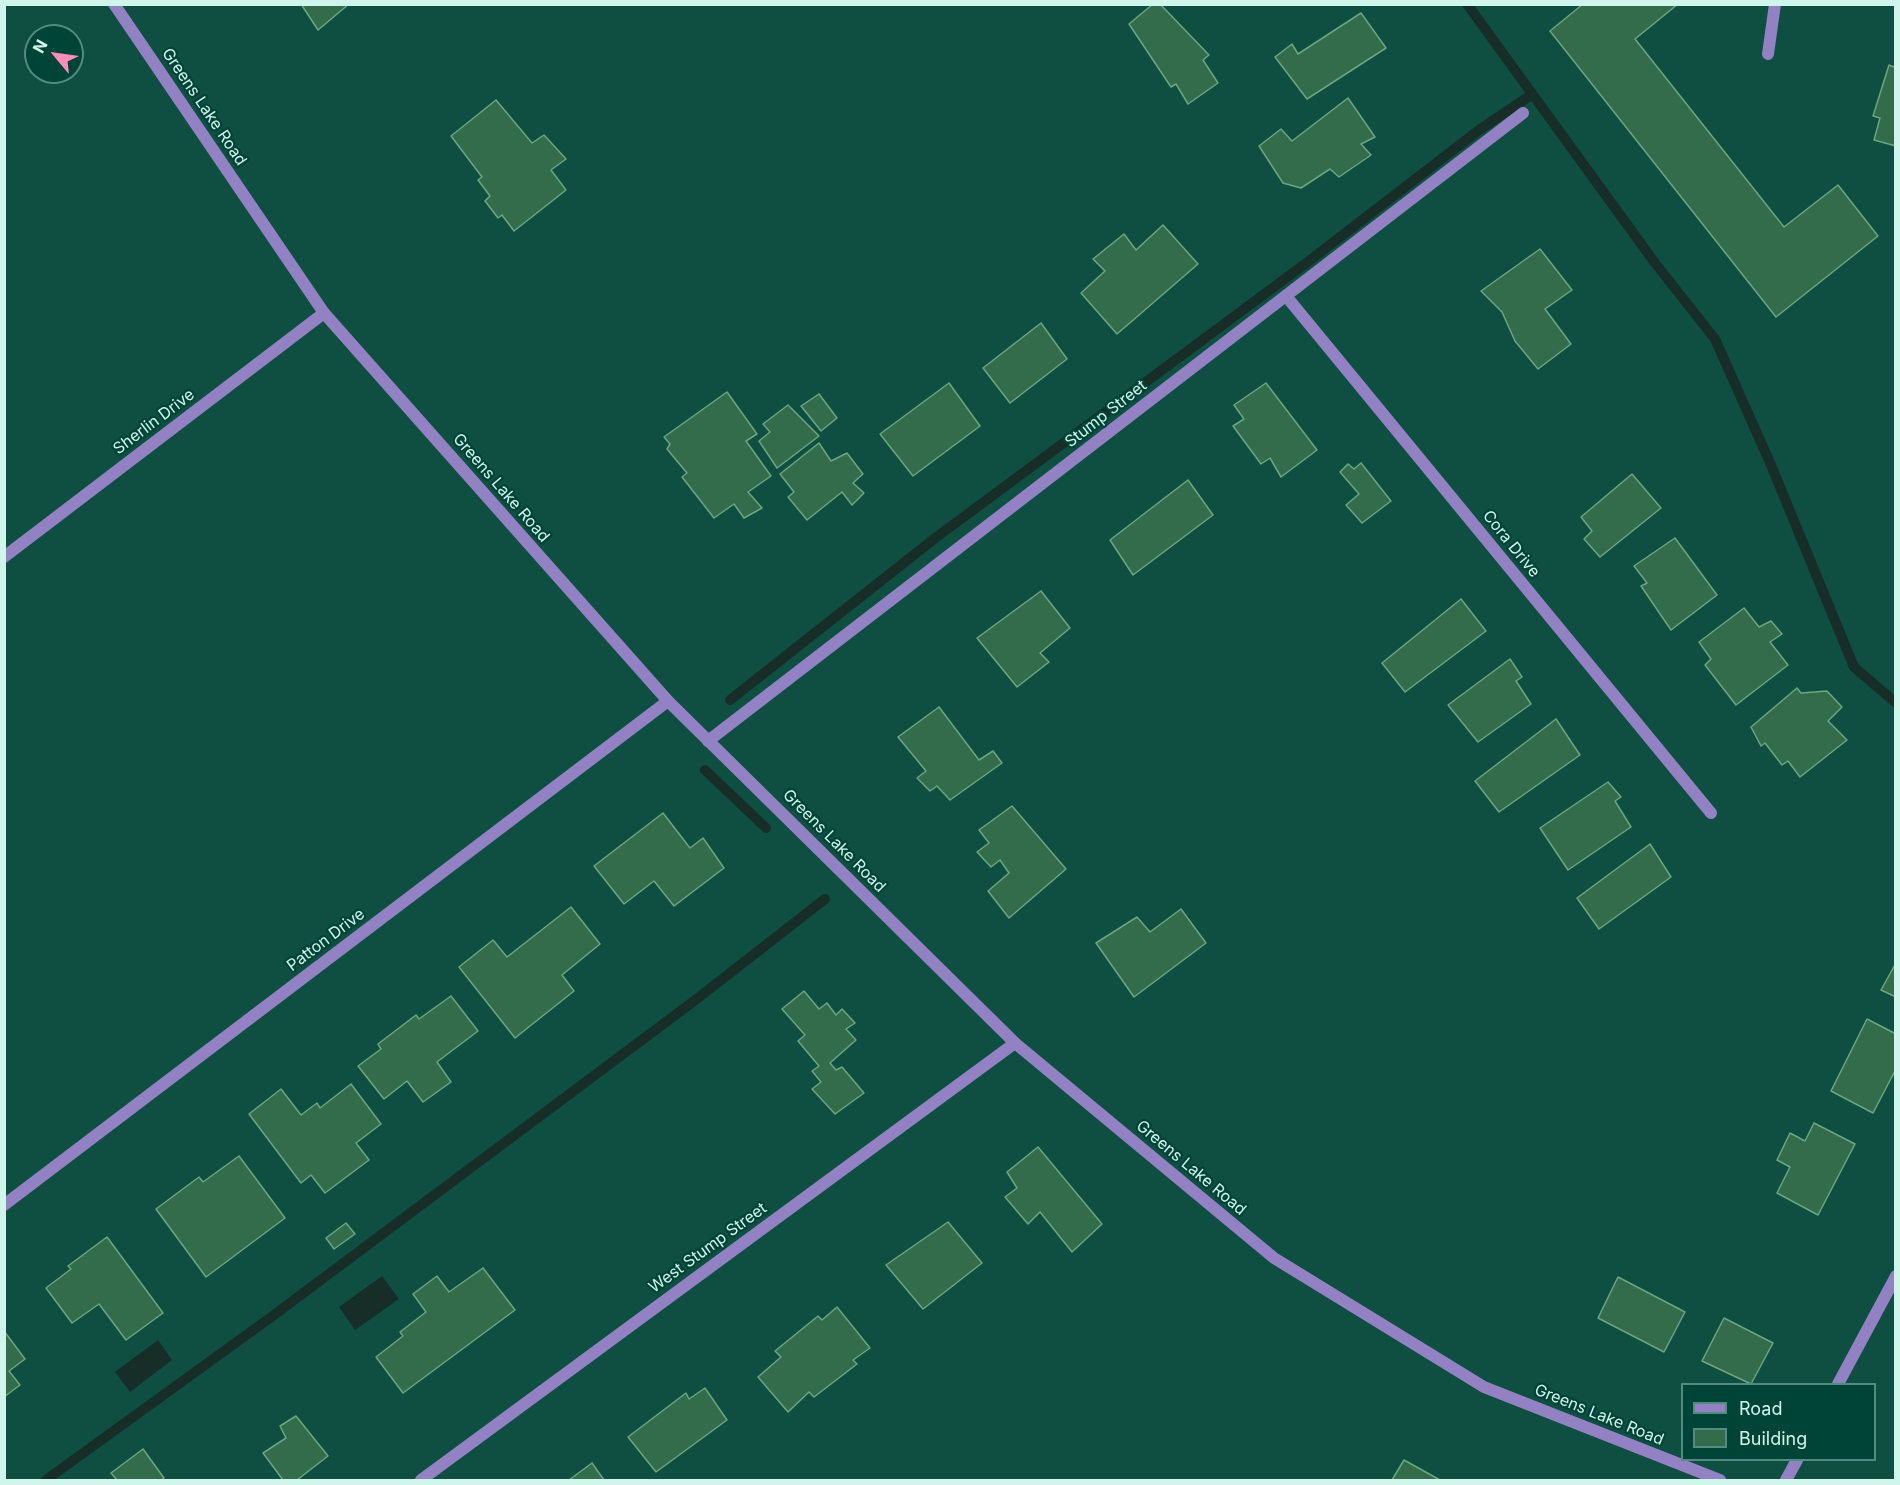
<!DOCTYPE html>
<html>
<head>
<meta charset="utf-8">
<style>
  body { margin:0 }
  #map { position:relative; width:1900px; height:1485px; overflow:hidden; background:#0e4f42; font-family:Inter,sans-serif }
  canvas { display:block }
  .frame { position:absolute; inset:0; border:6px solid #d0f5ea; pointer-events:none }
  .legend { position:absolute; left:1681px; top:1383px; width:195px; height:78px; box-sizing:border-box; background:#004437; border:2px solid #538b7f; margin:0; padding:8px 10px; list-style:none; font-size:18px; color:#d0f5ea }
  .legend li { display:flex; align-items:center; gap:12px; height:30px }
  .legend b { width:30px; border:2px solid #538b7f }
  .north { position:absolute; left:24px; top:24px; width:60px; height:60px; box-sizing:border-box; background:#004437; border:2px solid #538b7f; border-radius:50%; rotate:299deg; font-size:16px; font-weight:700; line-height:24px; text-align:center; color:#d0f5ea }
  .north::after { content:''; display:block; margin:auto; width:21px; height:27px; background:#ff8ebb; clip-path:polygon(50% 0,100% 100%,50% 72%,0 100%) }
</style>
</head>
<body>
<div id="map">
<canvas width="1900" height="1485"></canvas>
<div class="frame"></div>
<ul class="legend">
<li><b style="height:8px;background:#9382c3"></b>Road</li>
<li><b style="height:16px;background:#326c4a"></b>Building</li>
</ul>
<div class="north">N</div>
</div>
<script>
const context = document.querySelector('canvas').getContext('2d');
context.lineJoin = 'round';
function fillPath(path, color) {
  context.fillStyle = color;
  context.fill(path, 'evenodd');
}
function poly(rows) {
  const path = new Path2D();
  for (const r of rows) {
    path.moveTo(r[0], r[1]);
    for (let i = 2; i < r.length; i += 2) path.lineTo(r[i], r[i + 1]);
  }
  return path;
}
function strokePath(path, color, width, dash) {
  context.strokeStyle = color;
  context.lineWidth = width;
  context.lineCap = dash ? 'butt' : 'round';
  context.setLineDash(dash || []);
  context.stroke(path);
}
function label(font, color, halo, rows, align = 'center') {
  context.font = font + ' Inter,sans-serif';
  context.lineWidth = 4.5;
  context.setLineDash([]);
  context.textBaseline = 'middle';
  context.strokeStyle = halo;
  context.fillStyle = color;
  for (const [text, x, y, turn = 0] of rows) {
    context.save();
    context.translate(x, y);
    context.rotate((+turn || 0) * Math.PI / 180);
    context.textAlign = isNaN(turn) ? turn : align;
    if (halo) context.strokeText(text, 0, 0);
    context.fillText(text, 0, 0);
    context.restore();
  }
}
fillPath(poly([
  [382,1276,399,1299,355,1330,339,1307],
  [158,1340,172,1360,130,1392,115,1372]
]), '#172e28');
strokePath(poly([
  [1467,4,1655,263,1715,339,1771,465,1854,667,1896,703],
  [730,700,934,539,1309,261,1479,130,1531,95],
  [705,770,766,828],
  [46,1480,274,1315,698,998,825,899]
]), '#172e28', 10);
const building = poly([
  [301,4,349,4,318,30,301,4],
  [1153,4,1160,4,1209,55,1203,60,1218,83,1188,104,1176,84,1171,87,1129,24,1153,4],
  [1583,4,1678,4,1635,39,1784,227,1838,185,1878,236,1776,317,1550,31,1583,4],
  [1361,13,1386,48,1307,99,1275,57,1292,44,1298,54,1361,13],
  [1896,63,1896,146,1874,140,1880,118,1873,116,1889,65,1894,67,1896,63],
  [1348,98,1375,137,1361,144,1371,155,1339,177,1330,169,1301,188,1283,183,1259,146,1281,129,1292,141,1348,98],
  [496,100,532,143,544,135,566,159,551,170,566,190,514,231,502,215,498,218,485,201,490,196,478,180,482,177,451,136,496,100],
  [1163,225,1198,264,1117,334,1081,293,1105,271,1093,259,1124,234,1136,250,1163,225],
  [1540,249,1572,290,1545,309,1571,344,1538,369,1515,341,1502,312,1481,291,1540,249],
  [1041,323,1067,359,1010,403,983,368,1041,323],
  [949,383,980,426,913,476,880,434,949,383],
  [1266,383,1317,450,1281,477,1270,458,1261,464,1233,426,1244,419,1234,405,1266,383],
  [727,392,757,434,746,441,771,476,748,492,762,508,744,518,734,504,714,518,682,477,687,473,667,449,670,444,664,437,727,392],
  [819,394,837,418,821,431,801,406,819,394],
  [788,405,819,436,777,468,759,441,770,432,763,424,788,405],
  [819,443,831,461,847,453,863,474,853,483,864,493,852,505,842,492,807,520,788,497,794,492,780,474,819,443],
  [1361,463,1391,501,1362,523,1346,505,1359,494,1340,472,1348,464,1354,469,1361,463],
  [1632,474,1661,508,1600,557,1584,539,1592,531,1581,517,1632,474],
  [1188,480,1213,515,1133,575,1110,540,1188,480],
  [1675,538,1717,595,1671,630,1641,586,1647,583,1634,566,1675,538],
  [1041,591,1070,628,1040,653,1049,662,1017,687,977,638,1041,591],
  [1461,599,1486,631,1405,692,1382,663,1461,599],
  [1744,608,1759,627,1771,621,1782,634,1770,642,1788,665,1736,705,1705,665,1711,659,1699,642,1744,608],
  [1510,659,1522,677,1516,681,1531,704,1478,742,1448,705,1510,659],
  [1797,688,1801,693,1827,691,1842,707,1828,721,1847,740,1800,777,1788,761,1782,765,1765,743,1761,746,1751,727,1797,688],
  [939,707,979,760,993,751,1002,763,950,800,937,786,930,791,917,778,926,771,898,737,939,707],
  [1556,719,1580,755,1499,812,1475,781,1556,719],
  [1608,782,1621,797,1615,801,1631,827,1568,870,1540,828,1608,782],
  [1012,806,1066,869,1009,918,988,891,1009,873,1000,860,991,867,977,852,989,843,979,830,1012,806],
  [663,813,690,848,703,838,724,868,674,906,654,881,624,904,594,866,663,813],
  [1650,844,1671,877,1599,929,1577,898,1650,844],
  [571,907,600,944,562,975,574,991,515,1038,459,967,493,940,507,957,571,907],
  [1181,909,1206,943,1134,997,1096,943,1137,917,1150,932,1181,909],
  [1896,963,1896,997,1881,990,1896,963],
  [804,991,819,1009,827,1003,836,1015,842,1009,855,1023,846,1029,856,1040,830,1063,836,1070,842,1067,864,1093,835,1114,812,1089,821,1082,812,1071,819,1066,798,1041,805,1035,782,1009,804,991],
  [451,996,478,1031,437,1062,451,1082,423,1102,407,1081,384,1099,358,1066,381,1049,378,1044,416,1015,419,1019,451,996],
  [1867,1019,1896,1034,1896,1069,1873,1113,1831,1091,1867,1019],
  [351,1084,381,1124,356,1143,369,1160,325,1193,311,1175,301,1183,249,1114,281,1089,301,1115,317,1103,320,1108,351,1084],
  [1814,1123,1855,1144,1818,1215,1777,1193,1790,1167,1777,1160,1790,1133,1805,1141,1814,1123],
  [1038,1147,1102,1224,1072,1252,1040,1212,1028,1224,1005,1197,1017,1188,1007,1172,1038,1147],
  [239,1156,285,1218,206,1277,156,1209,199,1177,203,1182,239,1156],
  [948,1222,982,1263,923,1309,886,1265,948,1222],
  [346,1223,355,1234,334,1249,326,1238,346,1223],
  [107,1237,163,1313,126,1340,99,1304,72,1323,46,1288,71,1269,68,1266,107,1237],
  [483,1268,515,1310,403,1393,376,1357,403,1336,400,1332,426,1312,413,1294,437,1276,449,1292,483,1268],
  [1618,1277,1685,1312,1664,1352,1598,1318,1618,1277],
  [837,1307,870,1348,853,1360,857,1364,814,1397,809,1392,788,1412,758,1377,781,1357,775,1351,818,1316,822,1320,837,1307],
  [1724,1318,1773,1343,1751,1384,1702,1361,1724,1318],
  [4,1331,25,1359,9,1371,20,1385,4,1397,4,1331],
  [705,1388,727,1420,656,1472,628,1437,686,1393,689,1399,705,1388],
  [296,1416,328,1456,297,1480,283,1480,263,1453,286,1438,280,1426,296,1416],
  [143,1449,164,1478,161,1480,117,1480,111,1473,143,1449],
  [1404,1460,1440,1480,1392,1480,1404,1460],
  [592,1463,604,1480,569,1480,592,1463]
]);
fillPath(building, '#326c4a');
strokePath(building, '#6ba681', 1.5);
strokePath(poly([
  [1768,54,1775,4],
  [1286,296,1711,813],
  [4,557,324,313],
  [708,741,1523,113],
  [4,1205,668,701],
  [421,1480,1015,1043]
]), '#9382c3', 12);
strokePath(poly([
  [114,4,324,313,668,701,1015,1043,1274,1258,1484,1387,1720,1480],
  [1838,1384,1896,1276],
  [1786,1480,1797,1460]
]), '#9382c3', 12);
label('16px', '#d0f5ea', '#004437', [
  ["Greens Lake Road",204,107,56],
  ["Stump Street",1106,414,-38],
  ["Sherlin Drive",154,422,-37],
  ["Greens Lake Road",501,488,49],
  ["Cora Drive",1511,544,51],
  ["Greens Lake Road",834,841,45],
  ["Patton Drive",326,940,-37],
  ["Greens Lake Road",1191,1168,40],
  ["West Stump Street",708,1248,-36],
  ["Greens Lake Road",1599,1415,22]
]);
</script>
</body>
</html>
